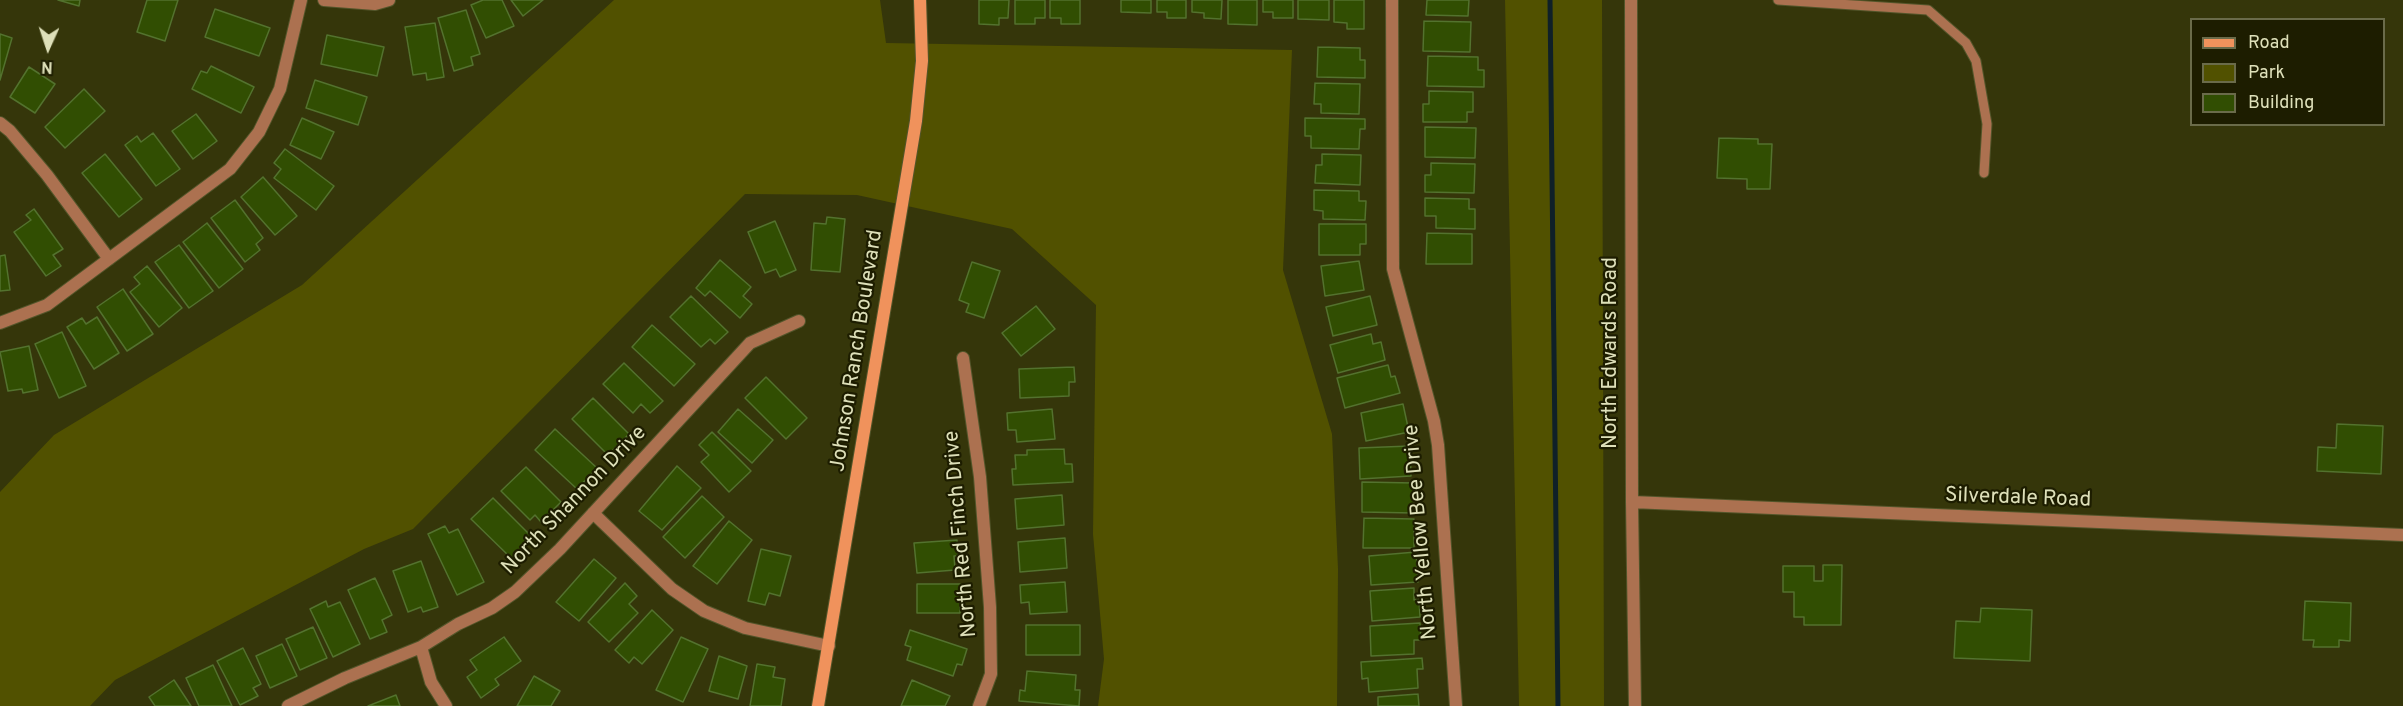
<!DOCTYPE html>
<html>
<head>
<meta charset="utf-8">
<style>
  body { margin:0 }
  #map { position:relative; width:2403px; height:706px; overflow:hidden; background:#35360a; font-family:Overpass,sans-serif }
  canvas { display:block }
  .legend { position:absolute; left:2190px; top:18px; width:195px; height:108px; box-sizing:border-box; background:#1d1d00; border:2px solid #6a6b4a; margin:0; padding:8px 10px; list-style:none; font-size:18px; color:#dee0b9 }
  .legend li { display:flex; align-items:center; gap:12px; height:30px }
  .legend b { width:30px; border:2px solid #6a6b4a }
  .north { position:absolute; left:18px; top:18px; width:60px; height:60px; -webkit-text-stroke:4px #1d1d00; paint-order:stroke; rotate:183deg; font-size:16px; font-weight:700; line-height:24px; text-align:center; color:#dee0b9 }
  .north::after { content:''; display:block; margin:auto; width:21px; height:27px; background:#dee0b9; clip-path:polygon(50% 0,100% 100%,50% 72%,0 100%) }
</style>
</head>
<body>
<div id="map">
<canvas width="2403" height="706"></canvas>
<ul class="legend">
<li><b style="height:8px;background:#f0925c"></b>Road</li>
<li><b style="height:16px;background:#515100"></b>Park</li>
<li><b style="height:16px;background:#314e02"></b>Building</li>
</ul>
<div class="north">N</div>
</div>
<script>
const context = document.querySelector('canvas').getContext('2d');
context.lineJoin = 'round';
function fillPath(path, color) {
  context.fillStyle = color;
  context.fill(path, 'evenodd');
}
function poly(rows) {
  const path = new Path2D();
  for (const r of rows) {
    path.moveTo(r[0], r[1]);
    for (let i = 2; i < r.length; i += 2) path.lineTo(r[i], r[i + 1]);
  }
  return path;
}
function strokePath(path, color, width, dash) {
  context.strokeStyle = color;
  context.lineWidth = width;
  context.lineCap = dash ? 'butt' : 'round';
  context.setLineDash(dash || []);
  context.stroke(path);
}
function label(font, color, halo, rows, align = 'center') {
  context.font = font + ' Overpass,sans-serif';
  context.lineWidth = 4.5;
  context.setLineDash([]);
  context.textBaseline = 'middle';
  context.strokeStyle = halo;
  context.fillStyle = color;
  for (const [text, x, y, turn = 0] of rows) {
    context.save();
    context.translate(x, y);
    context.rotate((+turn || 0) * Math.PI / 180);
    context.textAlign = isNaN(turn) ? turn : align;
    if (halo) context.strokeText(text, 0, 0);
    context.fillText(text, 0, 0);
    context.restore();
  }
}
fillPath(poly([
  [614,0,880,0,886,43,1292,50,1283,270,1332,434,1338,569,1337,706,1098,706,1104,659,1093,534,1096,305,1012,229,857,195,745,194,413,529,364,549,115,680,90,706,0,706,0,492,54,435,302,285],
  [1505,0,1602,0,1604,706,1519,706]
]), '#515100');
strokePath(poly([
  [1550,0,1558,706]
]), '#0f2028', 5);
const building = poly([
  [58,0,80,0,79,6,58,0],
  [147,0,178,0,165,41,137,32,147,0],
  [483,0,502,0,514,26,486,38,471,5,483,0],
  [511,0,543,0,523,16,511,0],
  [979,0,1009,0,1008,18,999,18,999,25,979,24,979,0],
  [1015,0,1045,0,1045,18,1035,18,1035,24,1015,24,1015,0],
  [1050,0,1080,0,1080,24,1061,24,1061,18,1050,18,1050,0],
  [1121,0,1151,0,1151,13,1121,12,1121,0],
  [1157,0,1186,0,1186,18,1167,18,1167,12,1157,12,1157,0],
  [1192,0,1222,0,1221,19,1204,18,1204,13,1192,12,1192,0],
  [1228,0,1257,0,1257,25,1228,24,1228,0],
  [1263,0,1293,0,1293,18,1273,18,1273,12,1263,12,1263,0],
  [1298,0,1329,0,1329,20,1298,19,1298,0],
  [1334,0,1364,0,1364,29,1347,29,1347,23,1334,22,1334,0],
  [1427,0,1469,0,1468,16,1426,15,1427,0],
  [215,9,270,28,259,56,205,37,215,9],
  [466,10,480,54,471,57,473,65,454,71,438,18,466,10],
  [1424,21,1471,22,1470,52,1423,51,1424,21],
  [435,23,444,77,427,80,426,73,413,75,405,27,435,23],
  [0,34,12,38,0,80,0,34],
  [327,35,384,47,377,76,321,64,327,35],
  [1318,47,1360,48,1360,60,1365,60,1365,78,1317,77,1318,47],
  [1428,56,1478,57,1478,70,1484,70,1484,87,1427,86,1428,56],
  [211,66,254,87,241,113,192,89,201,71,207,73,211,66],
  [29,67,55,84,35,113,10,97,29,67],
  [315,80,367,97,358,125,306,108,315,80],
  [1315,83,1360,84,1359,114,1321,113,1321,104,1314,104,1315,83],
  [84,89,105,111,65,148,45,127,84,89],
  [1429,91,1473,92,1473,112,1467,112,1467,122,1423,122,1423,104,1429,104,1429,91],
  [196,114,217,141,193,159,172,131,196,114],
  [302,118,334,132,321,159,290,145,302,118],
  [1305,118,1365,119,1365,129,1360,129,1359,149,1311,148,1311,136,1305,136,1305,118],
  [1425,127,1476,128,1475,158,1425,157,1425,127],
  [153,133,180,169,156,186,125,145,137,136,141,142,153,133],
  [1719,138,1758,139,1758,144,1772,144,1770,189,1747,189,1747,179,1717,178,1719,138],
  [285,149,334,186,316,210,274,178,281,169,274,163,285,149],
  [105,154,142,199,119,217,82,173,105,154],
  [1322,154,1361,155,1360,185,1315,183,1316,165,1322,165,1322,154],
  [1431,163,1475,164,1474,193,1425,192,1425,175,1431,175,1431,163],
  [263,177,297,216,275,235,241,197,263,177],
  [1314,190,1359,191,1359,201,1366,201,1365,220,1323,219,1323,211,1314,210,1314,190],
  [1425,198,1469,199,1469,209,1475,209,1475,229,1436,228,1436,216,1425,216,1425,198],
  [235,200,263,238,256,244,260,250,245,262,211,218,235,200],
  [34,209,63,249,53,255,61,266,46,276,14,232,31,220,26,215,34,209],
  [827,217,845,219,840,272,811,270,814,223,826,224,827,217],
  [775,221,796,270,780,277,776,269,765,273,748,232,775,221],
  [207,223,243,269,219,288,183,242,207,223],
  [1319,224,1366,224,1366,244,1360,244,1360,255,1319,255,1319,224],
  [1427,233,1472,234,1472,264,1426,264,1427,233],
  [179,245,213,291,189,308,155,262,179,245],
  [5,255,10,290,0,291,0,256,5,255],
  [720,260,751,287,743,296,752,304,740,318,710,291,705,296,696,288,720,260],
  [1359,261,1364,290,1325,296,1321,266,1359,261],
  [972,262,1000,271,984,318,966,312,969,304,959,300,972,262],
  [147,266,182,308,159,327,130,292,140,284,134,277,147,266],
  [123,289,153,334,127,351,97,307,123,289],
  [691,296,728,332,715,344,710,339,701,347,670,317,691,296],
  [1370,296,1377,325,1333,336,1326,307,1370,296],
  [1036,306,1055,329,1021,356,1002,333,1036,306],
  [97,317,119,353,94,369,67,327,82,318,86,324,97,317],
  [652,325,695,364,674,386,632,347,652,325],
  [62,332,86,386,59,398,35,344,62,332],
  [1371,334,1373,344,1381,342,1385,360,1338,373,1330,345,1371,334],
  [29,346,38,390,23,393,22,389,8,391,0,352,29,346],
  [624,363,663,401,650,413,641,404,633,413,603,384,624,363],
  [1388,365,1391,377,1395,376,1400,393,1345,408,1337,378,1388,365],
  [1074,367,1075,382,1069,382,1069,396,1020,398,1019,369,1074,367],
  [766,377,807,418,786,439,745,398,766,377],
  [593,398,629,434,608,455,572,419,593,398],
  [1403,404,1409,432,1366,441,1361,413,1403,404],
  [738,409,773,440,752,463,718,432,738,409],
  [1052,409,1055,439,1017,442,1016,430,1008,430,1007,413,1052,409],
  [2337,424,2383,426,2381,474,2317,471,2318,447,2336,448,2337,424],
  [555,429,597,468,577,489,535,450,555,429],
  [712,432,751,471,729,492,701,462,709,455,699,445,712,432],
  [1410,446,1411,476,1360,479,1359,448,1410,446],
  [1064,449,1065,464,1072,464,1073,482,1013,485,1012,469,1016,469,1015,455,1027,455,1027,450,1064,449],
  [677,466,701,488,662,530,639,511,677,466],
  [526,467,561,502,541,522,535,515,530,520,501,491,526,467],
  [1362,482,1414,483,1414,513,1362,512,1362,482],
  [1062,495,1064,525,1017,529,1015,499,1062,495],
  [702,496,724,517,685,558,663,537,702,496],
  [493,498,533,538,512,559,471,519,493,498],
  [1364,518,1414,519,1414,548,1363,548,1364,518],
  [729,521,752,540,717,584,693,566,729,521],
  [445,526,449,533,458,529,484,582,457,595,428,534,445,526],
  [1065,538,1067,568,1020,572,1018,542,1065,538],
  [957,540,958,556,954,556,955,570,917,573,914,543,957,540],
  [761,549,791,556,780,596,769,593,765,605,748,601,761,549],
  [1416,552,1418,582,1371,585,1369,556,1416,552],
  [594,559,616,578,579,621,556,602,594,559],
  [421,561,438,607,423,612,421,607,408,612,393,571,421,561],
  [1823,565,1842,565,1841,625,1804,625,1804,617,1794,617,1794,592,1783,592,1783,566,1814,566,1814,581,1823,581,1823,565],
  [375,578,392,615,382,620,387,632,370,639,348,590,375,578],
  [1065,582,1067,612,1030,614,1029,602,1021,603,1020,585,1065,582],
  [625,583,637,596,629,604,638,613,609,642,588,622,625,583],
  [917,584,960,584,960,613,917,613,917,584],
  [1414,588,1414,600,1419,599,1420,617,1372,621,1370,591,1414,588],
  [326,601,328,607,340,602,360,644,333,657,310,609,326,601],
  [2305,601,2351,603,2350,641,2339,640,2339,647,2313,647,2314,640,2303,640,2305,601],
  [1981,608,2032,610,2030,661,1954,658,1956,621,1980,622,1981,608],
  [652,610,673,630,642,664,634,657,629,663,615,650,652,610],
  [1420,623,1421,640,1414,640,1414,654,1371,656,1370,626,1420,623],
  [1026,625,1080,625,1080,655,1026,655,1026,625],
  [313,627,327,658,300,670,286,639,313,627],
  [910,630,967,649,962,665,957,664,953,676,907,660,911,647,905,645,910,630],
  [504,637,521,661,495,679,499,685,481,698,467,677,477,670,470,660,504,637],
  [681,637,708,649,683,702,656,690,681,637],
  [282,644,297,676,270,688,256,656,282,644],
  [243,648,261,684,253,688,258,696,240,705,217,661,243,648],
  [719,656,747,666,738,699,709,691,719,656],
  [1422,658,1423,669,1417,669,1418,688,1369,692,1368,678,1362,679,1361,662,1422,658],
  [757,664,775,667,773,677,785,679,781,706,750,706,757,664],
  [213,665,232,706,199,706,186,678,213,665],
  [1027,671,1076,675,1075,690,1080,690,1079,706,1019,701,1020,690,1025,691,1027,671],
  [534,676,560,691,551,706,517,706,534,676],
  [174,680,191,706,155,706,149,697,174,680],
  [912,680,950,696,945,706,901,706,912,680],
  [1418,694,1419,706,1378,706,1378,697,1418,694],
  [396,695,400,706,368,706,396,695]
]);
fillPath(building, '#314e02');
strokePath(building, '#53722e', 1.5);
const lane = poly([
  [1778,0,1928,10,1966,43,1976,61,1987,124,1984,173]
]);
const street = poly([
  [324,0,375,4,389,0],
  [1392,0,1393,269,1434,421,1438,445,1456,706],
  [1631,0,1632,502,1635,706],
  [0,123,10,131,47,175,109,259],
  [0,323,47,305,230,169,259,132,280,89,301,0],
  [963,358,980,477,990,607,991,674,979,706],
  [1632,502,2403,535],
  [593,513,672,589,704,611,745,628,829,646],
  [421,647,431,682,446,706],
  [288,706,345,678,421,647,458,624,492,608,515,592,560,549,750,343,799,321]
]);
const secondary = poly([
  [818,706,916,121,922,61,920,0]
]);
strokePath(lane, '#53552a', 11);
strokePath(street, '#53552a', 14);
strokePath(secondary, '#53552a', 14);
strokePath(lane, '#ac7150', 9);
strokePath(street, '#ac7150', 12);
strokePath(secondary, '#f0925c', 12);
label('21px', '#dee0b9', '#1d1d00', [
  ["Johnson Ranch Boulevard",858,351,-81],
  ["North Edwards Road",1612,353,-90],
  ["Silverdale Road",2018,499,2],
  ["North Shannon Drive",575,501,-46],
  ["North Yellow Bee Drive",1422,532,-95],
  ["North Red Finch Drive",962,534,-95]
]);
</script>
</body>
</html>
